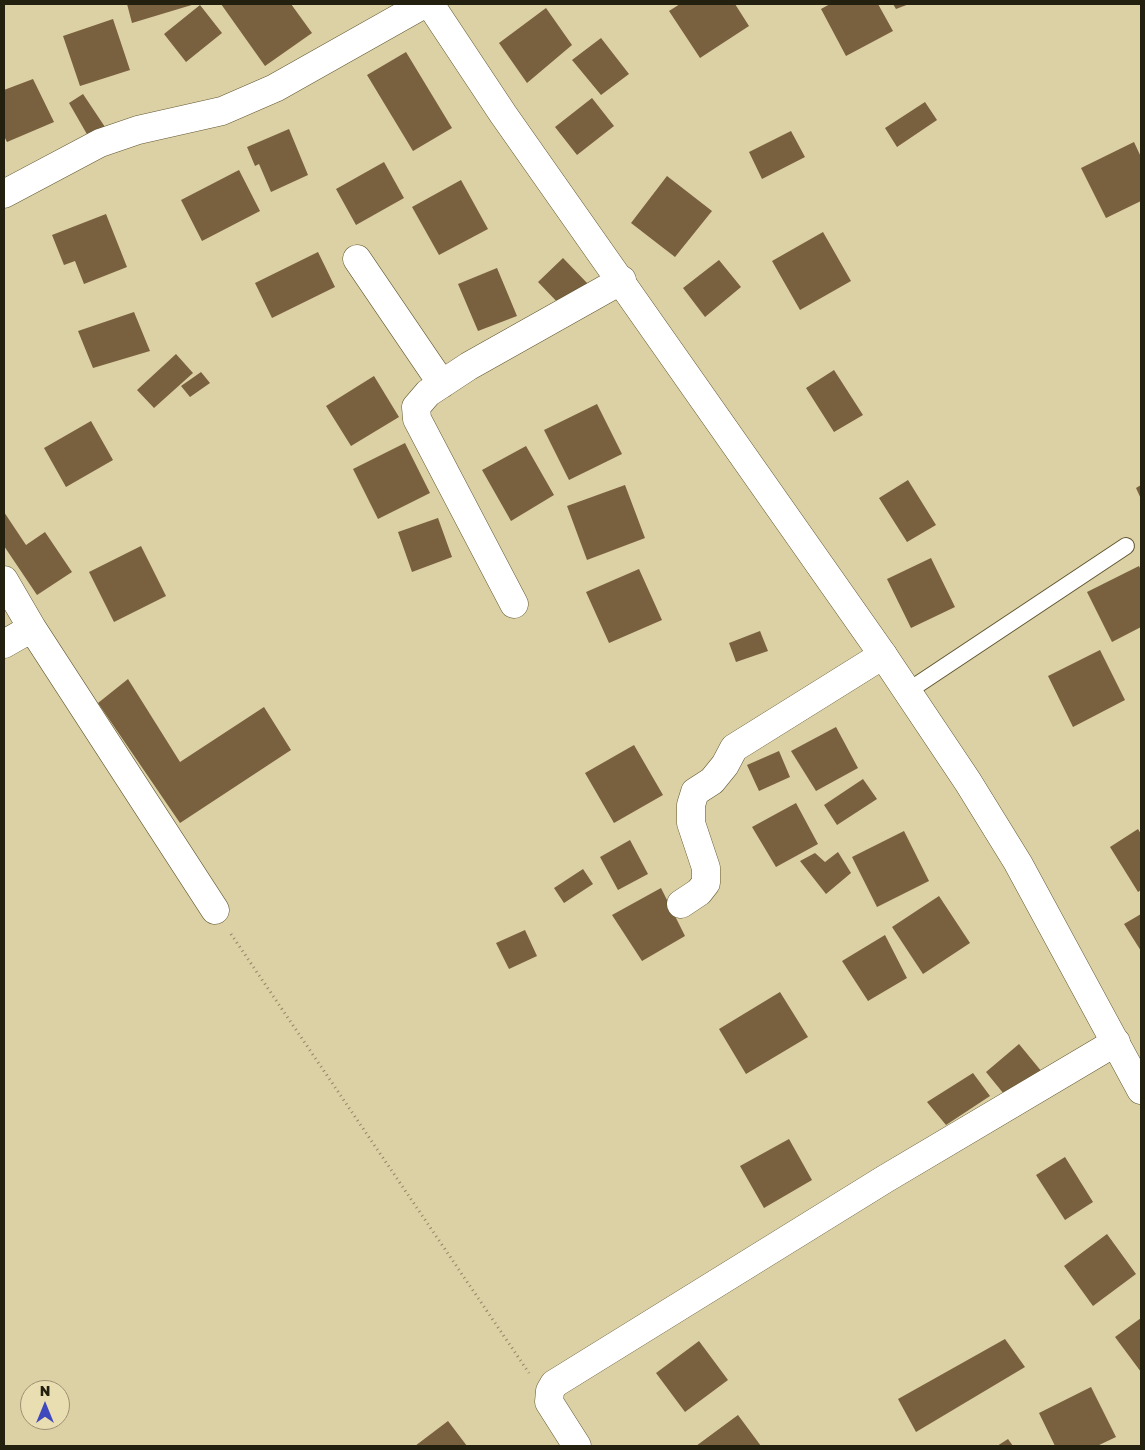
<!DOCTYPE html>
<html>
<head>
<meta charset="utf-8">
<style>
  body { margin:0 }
  #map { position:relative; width:1145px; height:1450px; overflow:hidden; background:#dcd0a5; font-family:"Golos Text",sans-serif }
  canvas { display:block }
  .frame { position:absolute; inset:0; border:5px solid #24200f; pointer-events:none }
  .north { position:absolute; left:20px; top:1380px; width:50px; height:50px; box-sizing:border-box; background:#e9ddb2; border:1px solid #9a9171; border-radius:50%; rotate:0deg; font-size:14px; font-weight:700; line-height:20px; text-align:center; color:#24200f }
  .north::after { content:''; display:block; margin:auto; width:18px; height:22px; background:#3f49bd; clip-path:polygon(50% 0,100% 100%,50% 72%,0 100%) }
</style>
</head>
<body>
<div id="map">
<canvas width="1145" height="1450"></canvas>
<div class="frame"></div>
<div class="north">N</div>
</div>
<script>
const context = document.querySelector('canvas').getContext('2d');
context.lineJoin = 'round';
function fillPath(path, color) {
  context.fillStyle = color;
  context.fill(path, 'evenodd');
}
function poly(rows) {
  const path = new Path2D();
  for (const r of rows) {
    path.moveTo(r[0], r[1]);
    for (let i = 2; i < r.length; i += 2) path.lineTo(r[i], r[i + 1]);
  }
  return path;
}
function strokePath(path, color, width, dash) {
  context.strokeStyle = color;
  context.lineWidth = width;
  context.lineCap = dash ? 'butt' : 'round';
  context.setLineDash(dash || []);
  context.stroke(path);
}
fillPath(poly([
  [127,4,195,4,132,23],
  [221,4,291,4,312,33,265,66],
  [680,4,735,4,749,26,700,58,669,11],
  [830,4,878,4,893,31,846,56,821,9],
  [893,4,909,4,896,9],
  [200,5,222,33,186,62,164,34],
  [546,8,572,45,527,83,499,43],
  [113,19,130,70,80,86,63,36],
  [601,38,629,74,601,95,572,60],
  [406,52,452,128,413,151,367,75],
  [33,79,54,122,7,142,4,136,4,90],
  [83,94,105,127,88,136,69,103],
  [592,98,614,126,577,155,555,127],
  [925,102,937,120,897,147,885,128],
  [289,129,308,175,271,192,259,164,255,166,247,147],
  [791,131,805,157,762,179,749,152],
  [1134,142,1141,157,1141,201,1106,218,1081,168],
  [384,162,404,198,356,225,336,189],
  [239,170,260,211,202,241,181,200],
  [667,176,712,211,675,257,631,223],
  [461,180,488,229,439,255,412,207],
  [106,214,127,267,84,284,75,261,64,265,52,235],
  [823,232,851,281,800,310,772,261],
  [318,252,335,287,272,318,255,283],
  [563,258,588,284,562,307,538,282],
  [719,260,741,287,705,317,683,288],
  [497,268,517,316,478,331,458,284],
  [134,312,150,351,93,368,78,331],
  [176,354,193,373,154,408,137,390],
  [834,370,863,415,834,432,806,388],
  [201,372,210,383,190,397,181,386],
  [374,376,399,417,351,446,326,406],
  [597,404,622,454,569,480,544,430],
  [91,421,113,460,66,487,44,448],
  [405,443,430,493,378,519,353,469],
  [526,446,554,495,511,521,482,470],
  [908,480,936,525,907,542,879,498],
  [625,485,645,538,587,560,567,506],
  [1141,485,1141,499,1136,488],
  [4,512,26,545,45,532,72,572,37,595,4,546],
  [438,518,452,557,412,572,398,532],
  [141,546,166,596,114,622,89,572],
  [931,558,955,607,911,628,887,579],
  [1139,566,1141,570,1141,627,1112,642,1087,592],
  [639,569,662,620,609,643,586,592],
  [760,631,768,651,736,662,729,643],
  [1100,650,1125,700,1073,727,1048,676],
  [128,679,180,762,264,707,291,750,180,823,98,703],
  [836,727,858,768,816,791,791,751],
  [634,745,663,795,614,823,585,773],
  [779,751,790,777,759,791,747,765],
  [863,779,877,799,837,825,824,805],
  [796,803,818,844,776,867,752,827],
  [1138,829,1141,834,1141,890,1138,892,1110,847],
  [904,831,929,881,877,907,852,857],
  [630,840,648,874,618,890,600,857],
  [838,852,851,873,826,894,800,861,815,853,825,862],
  [583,869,593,884,564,903,554,888],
  [661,888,685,936,642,961,612,915],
  [939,896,970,943,923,974,892,927],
  [1141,914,1141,951,1124,924],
  [525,930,537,956,509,969,496,943],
  [885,935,907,978,868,1001,842,961],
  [780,992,808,1037,746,1074,719,1029],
  [1019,1044,1042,1072,1008,1099,986,1072],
  [973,1073,990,1096,946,1125,927,1102],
  [789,1139,812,1180,764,1208,740,1166],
  [1065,1157,1093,1202,1065,1220,1036,1175],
  [1107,1234,1136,1274,1093,1306,1064,1266],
  [1141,1318,1141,1372,1115,1337],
  [1005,1339,1025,1367,916,1432,898,1399],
  [699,1341,728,1380,685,1412,656,1373],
  [1091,1387,1116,1437,1097,1446,1055,1446,1039,1413],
  [738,1415,761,1446,696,1446],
  [448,1421,467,1446,415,1446],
  [1008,1439,1013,1446,997,1446]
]), '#79603f');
const lane = poly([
  [908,691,1126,546]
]);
const street = poly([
  [4,194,100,143,138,130,222,111,275,88,424,4],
  [357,259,442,384],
  [4,580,32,628,215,910],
  [514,604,417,419,416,407,428,393,469,366,622,280],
  [4,644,32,628],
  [681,904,699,892,706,883,706,868,691,823,691,805,695,792,712,781,725,765,734,748,883,655],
  [577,1446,549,1402,550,1391,554,1384,885,1179,1116,1042]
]);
const secondary = poly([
  [430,4,503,114,883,655,968,782,1018,863,1141,1090]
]);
strokePath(lane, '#61562f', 18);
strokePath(street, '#61562f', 29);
strokePath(secondary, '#61562f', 29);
strokePath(poly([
  [231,934,529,1373]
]), '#8f8666', 3, [1, 4]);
strokePath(lane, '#fff', 16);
strokePath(street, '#fff', 28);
strokePath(secondary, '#fff', 28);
</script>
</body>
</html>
